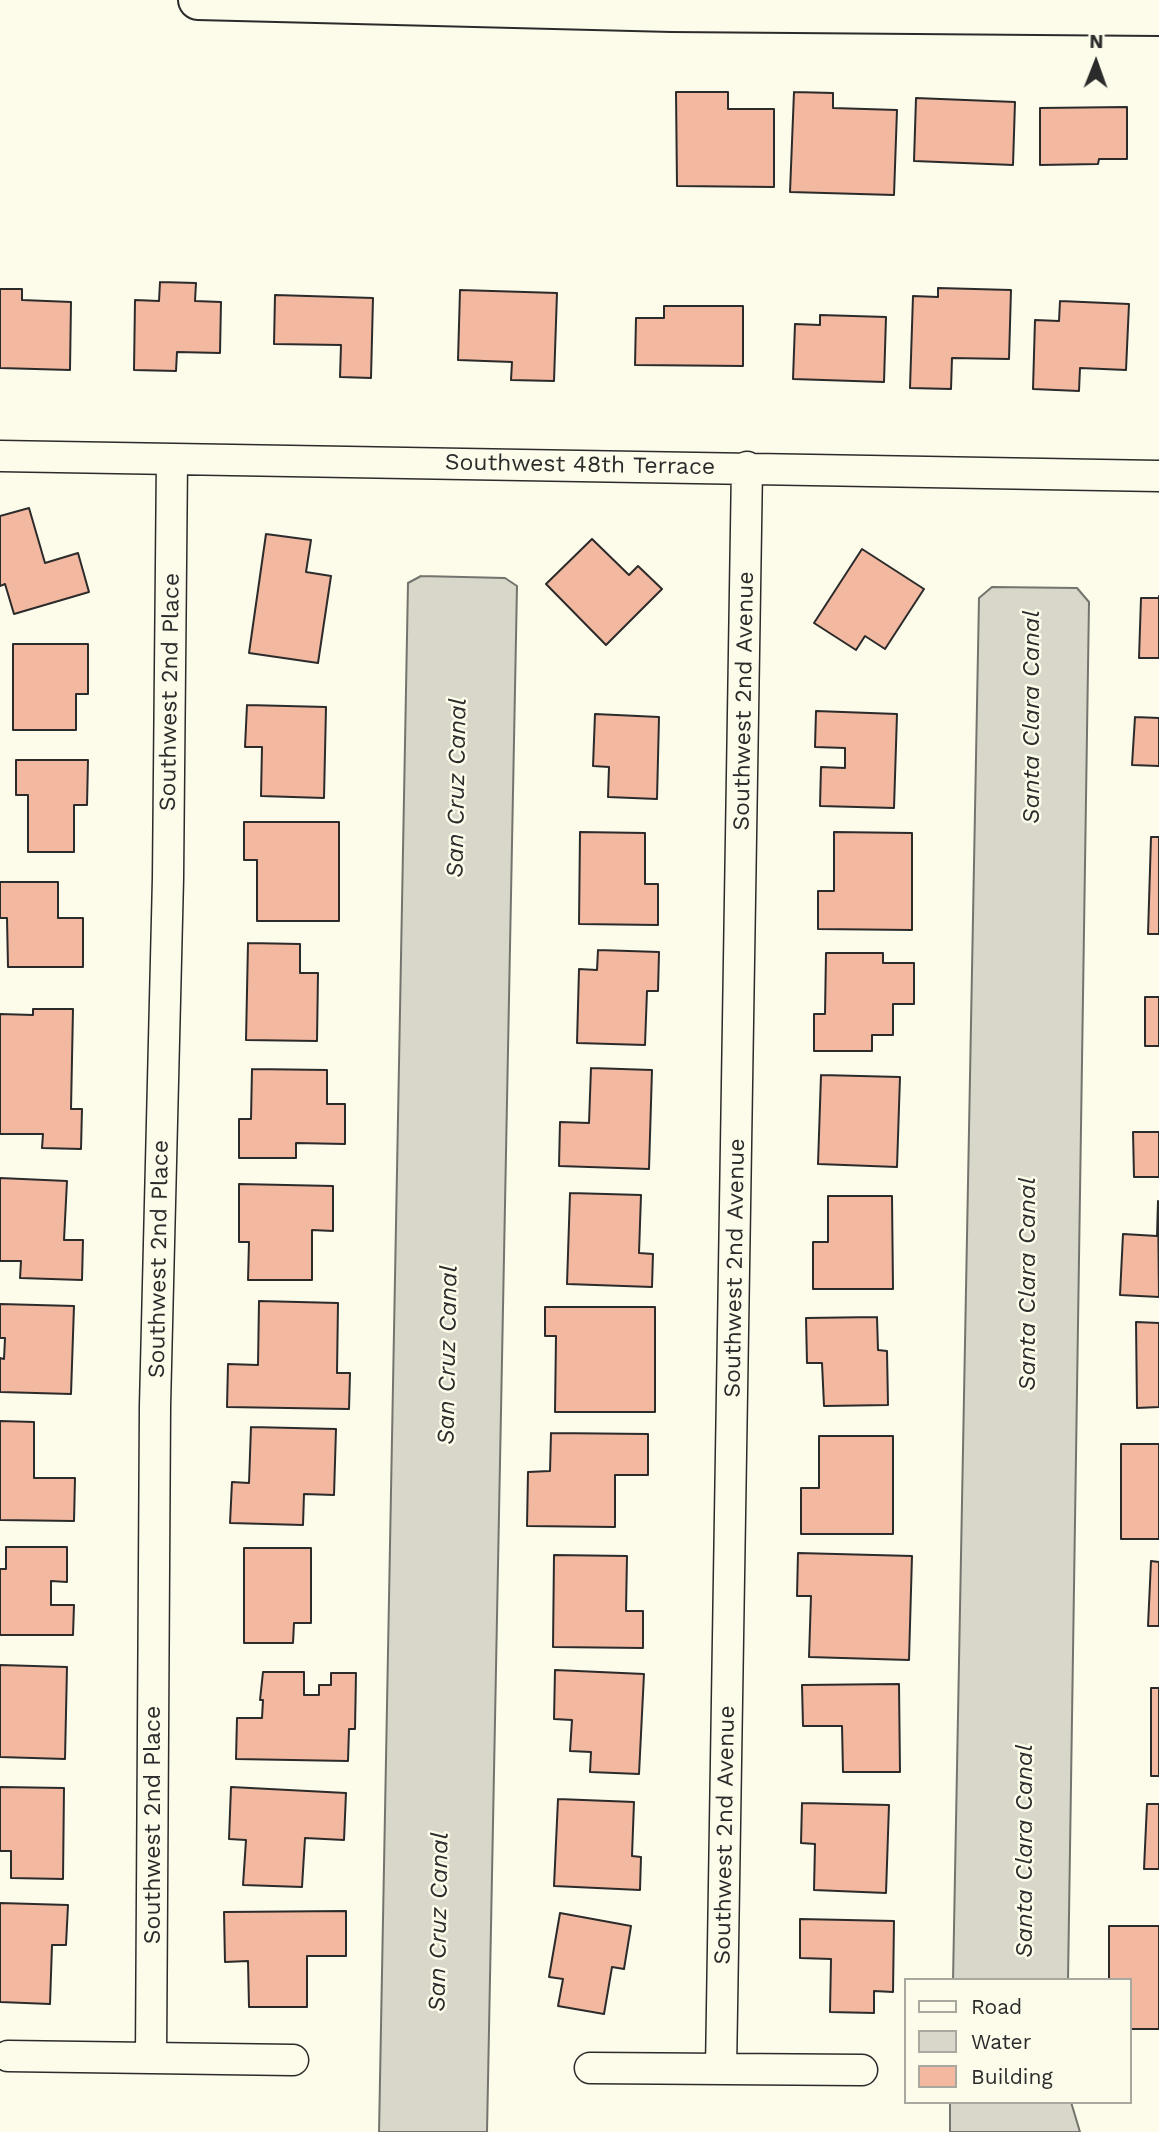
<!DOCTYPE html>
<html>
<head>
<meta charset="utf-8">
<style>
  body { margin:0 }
  #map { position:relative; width:1159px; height:2132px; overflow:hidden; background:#fdfbea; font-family:"Work Sans",sans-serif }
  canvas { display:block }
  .legend { position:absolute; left:904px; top:1978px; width:228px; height:126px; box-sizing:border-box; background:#fdfbea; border:2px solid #a9a89e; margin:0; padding:9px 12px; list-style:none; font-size:21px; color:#2b2b2b }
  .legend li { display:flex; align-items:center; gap:14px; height:35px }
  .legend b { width:35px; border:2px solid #a9a89e }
  .north { position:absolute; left:1061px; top:28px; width:70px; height:70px; -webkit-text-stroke:5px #fdfbea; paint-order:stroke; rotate:1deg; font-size:19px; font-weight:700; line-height:28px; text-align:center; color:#2b2b2b }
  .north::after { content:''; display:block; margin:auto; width:24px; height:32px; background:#2b2b2b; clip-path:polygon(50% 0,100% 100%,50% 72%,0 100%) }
</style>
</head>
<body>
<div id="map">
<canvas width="1159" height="2132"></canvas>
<ul class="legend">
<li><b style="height:9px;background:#fdfbea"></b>Road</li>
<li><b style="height:19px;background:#d8d7c9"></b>Water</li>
<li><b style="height:19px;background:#f2b8a0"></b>Building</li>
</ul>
<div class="north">N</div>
</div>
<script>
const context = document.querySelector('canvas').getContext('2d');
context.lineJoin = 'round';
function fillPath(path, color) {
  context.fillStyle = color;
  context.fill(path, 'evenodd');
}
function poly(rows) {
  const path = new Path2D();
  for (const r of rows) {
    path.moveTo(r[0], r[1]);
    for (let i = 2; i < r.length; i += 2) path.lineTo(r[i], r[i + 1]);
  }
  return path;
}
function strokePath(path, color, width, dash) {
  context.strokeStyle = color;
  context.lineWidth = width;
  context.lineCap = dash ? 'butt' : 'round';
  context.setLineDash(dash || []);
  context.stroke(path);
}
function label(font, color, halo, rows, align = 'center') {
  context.font = font + ' "Work Sans",sans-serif';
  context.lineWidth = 5;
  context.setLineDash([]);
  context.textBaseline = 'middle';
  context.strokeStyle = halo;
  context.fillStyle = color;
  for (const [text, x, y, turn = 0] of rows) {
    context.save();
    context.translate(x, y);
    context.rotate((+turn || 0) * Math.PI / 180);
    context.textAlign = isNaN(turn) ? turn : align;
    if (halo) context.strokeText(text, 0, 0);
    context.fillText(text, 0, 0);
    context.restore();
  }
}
const water = poly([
  [421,576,505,578,517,586,487,2132,379,2132,408,583,421,576],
  [992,587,1077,588,1089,602,1068,1980,953,1980,979,598,992,587],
  [950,2102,1071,2102,1080,2132,950,2132,950,2102]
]);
fillPath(water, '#d8d7c9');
strokePath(water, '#74746e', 2);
const building = poly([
  [676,92,728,92,728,109,774,109,774,187,677,186,676,92],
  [794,92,833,93,833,108,897,110,894,195,790,192,794,92],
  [916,98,1015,102,1013,165,914,161,916,98],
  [1127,107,1127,159,1099,159,1098,164,1040,165,1040,108,1127,107],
  [160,282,196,283,195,301,221,302,220,353,177,352,176,371,134,370,135,300,159,301,160,282],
  [938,288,1011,290,1009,359,952,358,951,389,910,388,913,296,938,297,938,288],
  [0,289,22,289,22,300,71,302,70,370,0,368,0,289],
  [460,290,557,293,554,381,511,380,512,362,458,360,460,290],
  [275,295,373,298,371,378,340,377,341,345,274,344,275,295],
  [1060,301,1129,304,1126,370,1080,368,1079,391,1033,389,1035,320,1059,321,1060,301],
  [664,306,743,306,743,366,635,365,636,318,664,318,664,306],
  [820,315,886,317,884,382,793,379,795,324,820,325,820,315],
  [29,508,45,563,78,553,89,592,14,614,5,584,0,586,0,516,29,508],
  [266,534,311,540,306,572,331,576,318,663,249,653,266,534],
  [592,539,629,575,638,566,662,589,606,645,546,584,592,539],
  [862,549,924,589,885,649,865,636,856,650,814,623,862,549],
  [1159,596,1159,658,1139,658,1141,598,1159,598,1159,596],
  [13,644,88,644,88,694,76,694,76,730,13,730,13,644],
  [247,705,326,707,324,798,261,796,262,747,245,747,247,705],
  [816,711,897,714,894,808,820,806,821,767,845,768,845,748,815,747,816,711],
  [595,714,659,717,657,799,608,797,609,767,593,766,595,714],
  [1135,717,1159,718,1159,766,1132,765,1135,717],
  [16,760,88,760,87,805,74,805,74,852,28,852,28,795,16,795,16,760],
  [244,822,339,822,339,921,257,921,257,860,244,860,244,822],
  [580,832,645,833,645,884,658,884,658,925,579,924,580,832],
  [834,832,912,833,912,930,818,929,818,891,834,891,834,832],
  [1151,837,1159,837,1159,934,1148,934,1151,837],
  [0,882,58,882,58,918,83,918,83,967,8,967,7,918,0,918,0,882],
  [248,943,300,944,300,973,318,973,317,1041,246,1040,248,943],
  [598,950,659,952,658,991,647,991,645,1045,577,1043,579,969,597,970,598,950],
  [826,953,883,953,883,963,914,963,914,1004,893,1004,893,1035,872,1035,872,1051,814,1051,814,1014,825,1014,826,953],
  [1145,997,1159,997,1159,1046,1145,1046,1145,997],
  [33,1009,73,1009,71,1109,82,1109,81,1149,42,1148,43,1134,0,1134,0,1014,33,1015,33,1009],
  [591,1068,652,1070,649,1169,559,1166,560,1122,589,1123,591,1068],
  [252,1069,327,1070,327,1104,345,1104,345,1144,296,1143,296,1158,239,1158,239,1119,251,1119,252,1069],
  [821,1075,900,1077,897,1167,818,1164,821,1075],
  [1133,1132,1159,1132,1159,1177,1134,1177,1133,1132],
  [0,1178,67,1181,64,1240,83,1240,82,1280,20,1278,21,1261,0,1261,0,1178],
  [239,1184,333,1186,333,1231,312,1230,312,1280,248,1280,249,1242,239,1242,239,1184],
  [570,1193,641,1195,639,1253,653,1254,652,1287,567,1284,570,1193],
  [828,1196,892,1196,893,1289,813,1289,813,1242,828,1242,828,1196],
  [1158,1201,1159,1297,1120,1295,1123,1234,1157,1236,1158,1201],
  [259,1301,338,1303,337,1373,350,1373,349,1409,227,1407,228,1364,258,1365,259,1301],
  [0,1304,74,1306,71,1394,0,1392,0,1358,4,1359,5,1338,0,1338,0,1304],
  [545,1307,655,1307,655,1412,555,1412,556,1336,545,1336,545,1307],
  [877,1317,878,1350,887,1351,888,1405,824,1406,822,1363,807,1363,806,1318,877,1317],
  [1136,1322,1159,1323,1159,1407,1137,1408,1136,1322],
  [0,1421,34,1422,34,1478,75,1478,74,1521,0,1520,0,1421],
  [251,1427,336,1429,334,1495,304,1494,303,1525,230,1523,232,1482,249,1483,251,1427],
  [551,1433,648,1434,648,1475,615,1475,615,1527,527,1526,528,1472,550,1471,551,1433],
  [819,1436,893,1436,893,1534,801,1534,801,1488,819,1488,819,1436],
  [1121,1444,1159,1444,1159,1539,1121,1539,1121,1444],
  [6,1547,67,1547,67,1582,51,1581,51,1605,74,1605,73,1635,0,1635,0,1569,6,1569,6,1547],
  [244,1548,311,1548,311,1623,294,1623,293,1643,244,1643,244,1548],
  [798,1553,912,1556,909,1660,809,1657,811,1596,797,1596,798,1553],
  [554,1555,627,1556,626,1611,643,1611,643,1648,553,1647,554,1555],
  [1151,1561,1159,1562,1159,1626,1148,1626,1151,1561],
  [0,1665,67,1667,65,1759,0,1757,0,1665],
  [555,1670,644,1674,639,1774,590,1772,591,1752,570,1751,572,1720,554,1719,555,1670],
  [263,1672,304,1672,304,1695,319,1695,319,1685,331,1685,331,1673,356,1673,355,1729,349,1729,348,1761,236,1759,237,1718,262,1718,263,1700,260,1700,263,1672],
  [899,1684,900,1772,843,1772,842,1726,803,1726,802,1685,899,1684],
  [1151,1688,1159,1688,1159,1776,1151,1776,1151,1688],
  [0,1787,64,1788,63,1879,11,1878,11,1851,0,1851,0,1787],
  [231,1787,346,1793,344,1840,305,1838,302,1887,243,1885,246,1840,229,1839,231,1787],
  [558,1799,634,1802,632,1856,641,1857,640,1890,554,1886,558,1799],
  [802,1803,889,1805,886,1893,814,1890,815,1844,801,1843,802,1803],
  [1147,1804,1159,1804,1159,1869,1144,1869,1147,1804],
  [0,1903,68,1905,66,1945,52,1945,50,2004,0,2002,0,1903],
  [346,1911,346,1956,307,1956,307,2007,249,2007,248,1961,225,1962,224,1912,346,1911],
  [560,1913,631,1926,624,1969,612,1967,604,2014,558,2006,563,1979,549,1977,560,1913],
  [800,1919,894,1921,893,1992,874,1991,874,2013,830,2012,831,1959,800,1958,800,1919],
  [1109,1926,1159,1926,1159,2029,1129,2029,1129,1980,1109,1980,1109,1926]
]);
fillPath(building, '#f2b8a0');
strokePath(building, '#2b2b2b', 2);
const street = poly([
  [0,456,1159,476],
  [8,2056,293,2060],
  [151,2058,155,1406,168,878,172,459],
  [590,2068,862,2070],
  [721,2069,747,467]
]);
const primary = poly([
  [198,0,672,12,1159,16]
]);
strokePath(street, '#2b2b2b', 33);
strokePath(primary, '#2b2b2b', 42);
strokePath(street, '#fdfbea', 30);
strokePath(primary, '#fdfbea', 38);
label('23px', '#2b2b2b', '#fdfbea', [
  ["Southwest 48th Terrace",580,465,1],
  ["Southwest 2nd Place",170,692,-89],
  ["Southwest 2nd Avenue",744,701,-89],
  ["Southwest 2nd Place",159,1259,-89],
  ["Southwest 2nd Avenue",735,1268,-89],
  ["Southwest 2nd Place",153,1825,-90],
  ["Southwest 2nd Avenue",725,1835,-89]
]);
label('italic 24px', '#2b2b2b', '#fdfbea', [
  ["Santa Clara Canal",1032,717,-90],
  ["San Cruz Canal",457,788,-89],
  ["Santa Clara Canal",1028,1284,-90],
  ["San Cruz Canal",448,1355,-89],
  ["Santa Clara Canal",1025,1851,-90],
  ["San Cruz Canal",439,1922,-89]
]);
</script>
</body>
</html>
